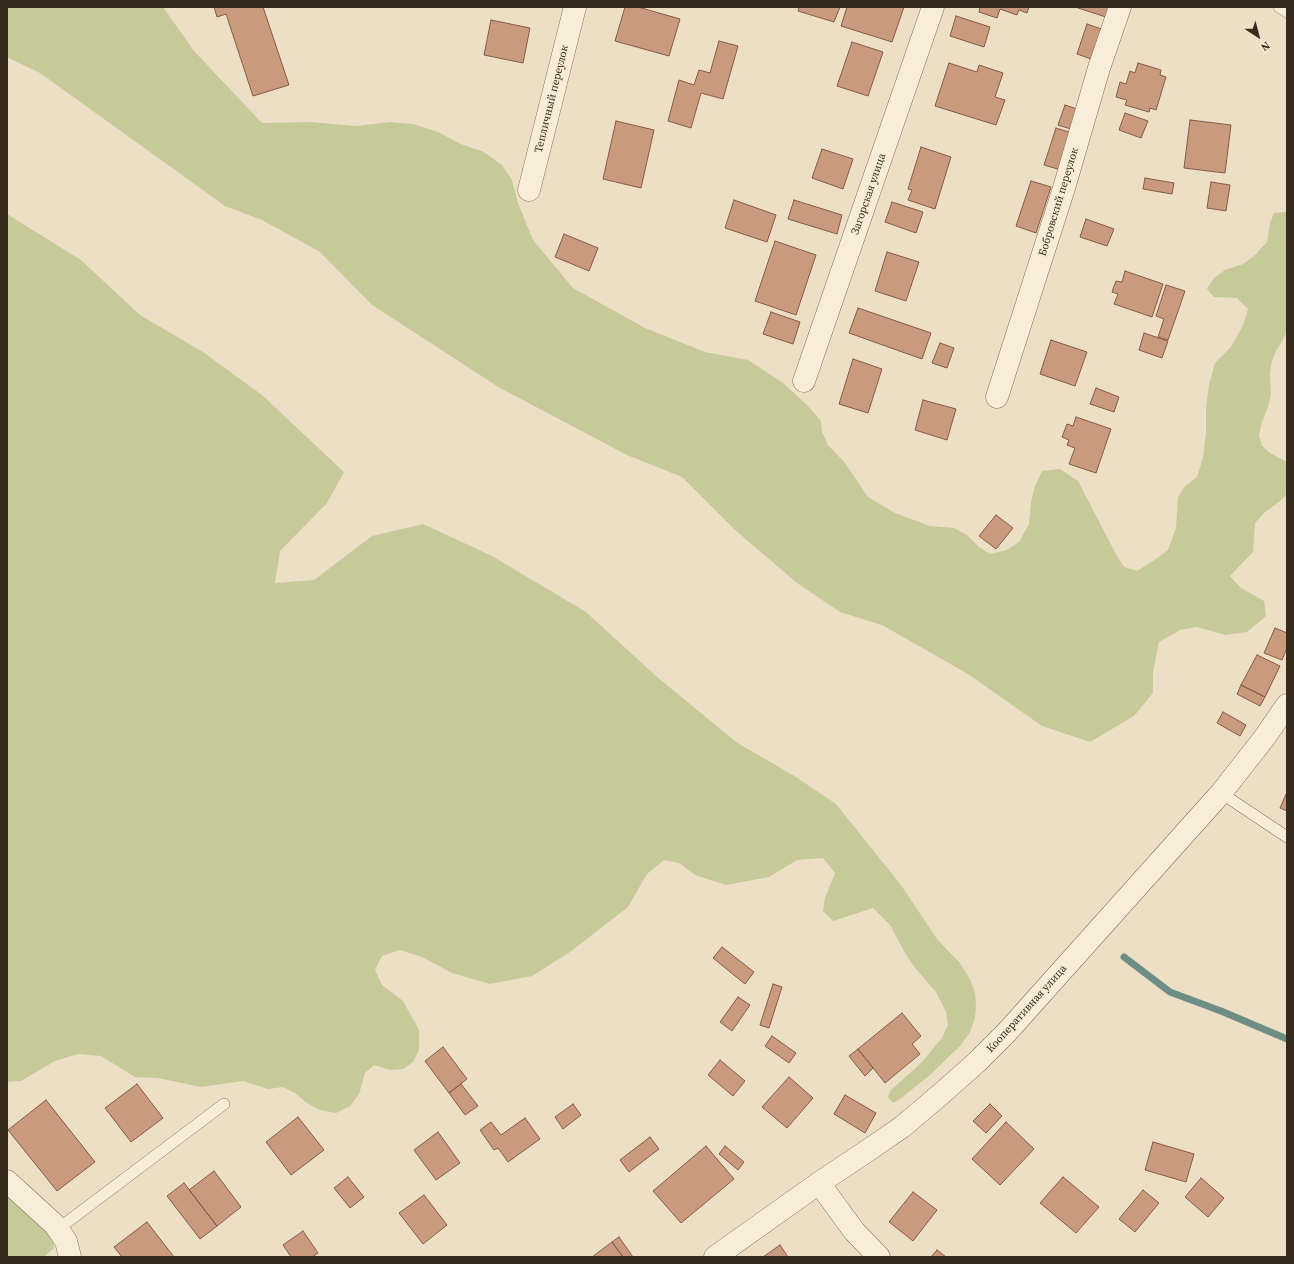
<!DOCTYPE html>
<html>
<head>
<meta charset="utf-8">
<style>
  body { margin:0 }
  #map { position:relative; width:1294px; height:1264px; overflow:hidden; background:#ecdfc5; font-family:"Source Serif 4",serif }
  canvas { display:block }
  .frame { position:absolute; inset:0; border:8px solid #372a1f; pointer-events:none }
  .north { position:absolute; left:1238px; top:16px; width:40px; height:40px; -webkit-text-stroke:3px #f4ead4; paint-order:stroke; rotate:144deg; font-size:11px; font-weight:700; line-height:16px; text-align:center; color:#372a1f }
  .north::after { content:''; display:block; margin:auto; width:14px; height:18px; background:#372a1f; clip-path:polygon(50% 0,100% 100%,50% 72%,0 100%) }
</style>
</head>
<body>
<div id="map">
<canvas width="1294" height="1264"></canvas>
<div class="frame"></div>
<div class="north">N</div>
</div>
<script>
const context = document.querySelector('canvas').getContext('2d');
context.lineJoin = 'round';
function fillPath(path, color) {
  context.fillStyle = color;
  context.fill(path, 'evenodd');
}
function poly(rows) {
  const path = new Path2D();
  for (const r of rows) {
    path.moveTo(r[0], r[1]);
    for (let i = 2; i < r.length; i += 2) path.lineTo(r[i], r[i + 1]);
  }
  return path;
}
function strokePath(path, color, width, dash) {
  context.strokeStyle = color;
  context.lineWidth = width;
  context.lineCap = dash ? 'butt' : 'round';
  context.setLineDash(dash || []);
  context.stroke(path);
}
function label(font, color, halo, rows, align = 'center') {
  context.font = font + ' "Source Serif 4",serif';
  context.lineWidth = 3;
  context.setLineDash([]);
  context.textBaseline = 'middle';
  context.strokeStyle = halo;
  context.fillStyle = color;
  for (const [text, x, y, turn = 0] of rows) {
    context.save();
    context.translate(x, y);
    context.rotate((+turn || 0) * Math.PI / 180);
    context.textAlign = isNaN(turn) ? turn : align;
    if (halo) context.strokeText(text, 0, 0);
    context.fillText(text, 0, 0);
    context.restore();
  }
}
fillPath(poly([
  [7,7,163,7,194,51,262,123,310,122,357,126,390,122,413,124,438,132,461,144,484,152,502,165,512,180,518,203,533,240,573,288,645,328,705,352,748,360,783,383,807,405,821,421,822,432,828,445,845,463,868,497,895,513,930,526,954,528,967,535,979,547,990,554,1007,550,1019,542,1029,524,1031,502,1035,486,1042,471,1060,469,1078,481,1117,556,1124,567,1137,571,1153,561,1168,550,1176,528,1178,497,1185,486,1197,477,1203,458,1206,432,1206,409,1209,385,1215,363,1231,347,1243,325,1248,309,1237,298,1214,297,1207,289,1214,278,1225,270,1243,264,1255,255,1267,242,1270,223,1274,213,1287,212,1287,332,1276,351,1271,364,1270,376,1271,394,1268,407,1262,422,1259,435,1262,446,1270,453,1287,462,1287,494,1280,501,1264,513,1255,523,1253,552,1230,576,1241,588,1264,601,1266,616,1247,632,1225,635,1197,627,1180,630,1159,642,1153,672,1153,693,1134,716,1090,742,1042,726,968,674,882,625,840,612,797,583,734,529,682,477,627,455,500,388,372,305,320,252,262,220,225,206,40,73,7,57],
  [7,214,81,260,140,315,203,352,262,395,344,472,327,503,280,551,275,583,314,580,372,536,423,524,492,556,586,612,656,676,736,742,796,777,836,804,901,885,937,939,960,963,970,979,975,993,976,1005,975,1018,970,1032,960,1046,930,1075,900,1099,893,1103,888,1097,891,1090,921,1063,942,1038,948,1025,946,1012,936,992,916,969,905,953,890,925,873,908,833,921,823,911,825,898,835,873,823,858,797,860,769,877,726,885,695,875,679,863,664,860,647,874,628,907,570,952,532,976,490,984,452,973,422,957,400,950,382,956,375,970,382,985,403,1001,419,1030,419,1050,413,1062,403,1069,390,1070,374,1065,365,1073,359,1094,350,1106,336,1113,320,1110,307,1103,295,1093,283,1087,268,1089,243,1081,201,1087,158,1078,135,1077,101,1056,78,1054,55,1061,21,1081,7,1082],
  [7,1195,53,1237,54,1248,44,1257,7,1257]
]), '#c6ca99');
strokePath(poly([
  [1124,957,1170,992,1221,1011,1287,1039]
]), '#6e8e85', 7);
const building = poly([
  [214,7,263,7,289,85,253,96,226,14,217,17,214,7],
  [625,7,638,7,680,19,669,56,615,41,625,7],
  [799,7,840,7,834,22,798,11,799,7],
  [847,7,904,7,892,42,841,26,847,7],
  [980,7,1029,7,1027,13,1019,10,1017,15,1000,9,997,18,979,12,980,7],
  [1075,7,1109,7,1106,17,1075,7],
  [956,16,990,27,984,47,950,36,956,16],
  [491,20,530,28,523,63,484,55,491,20],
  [1087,24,1104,30,1094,60,1077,54,1087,24],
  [719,41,738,46,723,99,701,93,691,128,668,121,679,80,694,85,699,70,710,73,719,41],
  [852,42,883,52,868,96,837,86,852,42],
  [949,63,977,72,979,65,1003,73,995,97,1005,100,996,125,935,106,949,63],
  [1138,63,1161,70,1160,75,1166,77,1156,110,1150,108,1149,112,1125,105,1127,100,1116,97,1120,82,1126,84,1130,71,1135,73,1138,63],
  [1065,105,1080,110,1074,130,1058,125,1065,105],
  [1125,113,1148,121,1141,138,1119,130,1125,113],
  [1190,120,1231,125,1225,173,1184,168,1190,120],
  [616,121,654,130,641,188,603,179,616,121],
  [1056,128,1072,133,1061,170,1044,165,1056,128],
  [921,147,951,157,935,209,908,200,912,190,908,189,921,147],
  [822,149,853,159,843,189,812,178,822,149],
  [1145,178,1174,183,1172,194,1143,189,1145,178],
  [1031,181,1051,187,1036,233,1016,226,1031,181],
  [1211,182,1230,185,1226,211,1207,208,1211,182],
  [734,200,776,215,767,242,725,228,734,200],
  [794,200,842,215,837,234,788,219,794,200],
  [892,202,923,212,916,233,885,222,892,202],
  [1086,219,1114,229,1107,246,1080,237,1086,219],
  [564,234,598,248,589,271,555,257,564,234],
  [775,241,816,255,796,315,755,301,775,241],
  [887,252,919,262,906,301,875,291,887,252],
  [1125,271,1163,284,1152,317,1114,304,1118,294,1112,292,1116,281,1122,282,1125,271],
  [1166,285,1185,291,1168,340,1158,337,1164,319,1156,316,1166,285],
  [858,308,931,333,922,359,849,333,858,308],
  [771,312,800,322,793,344,763,334,771,312],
  [1144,333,1168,341,1162,358,1139,350,1144,333],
  [1051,340,1087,352,1075,386,1040,374,1051,340],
  [940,343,954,348,947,368,932,363,940,343],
  [853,359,882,369,868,413,839,404,853,359],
  [1096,388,1119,397,1114,412,1090,404,1096,388],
  [923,400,956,409,947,440,915,430,923,400],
  [1076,417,1111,429,1096,473,1069,464,1075,448,1067,445,1069,440,1062,437,1067,424,1073,426,1076,417],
  [996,515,1013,528,996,549,979,536,996,515],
  [1275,628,1287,633,1287,648,1282,660,1264,653,1275,628],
  [1257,655,1280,666,1265,697,1241,685,1257,655],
  [1241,685,1265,697,1260,706,1237,694,1241,685],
  [1223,712,1246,725,1240,736,1217,723,1223,712],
  [1287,792,1287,811,1280,808,1287,792],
  [722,947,754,972,745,984,713,958,722,947],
  [773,984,782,987,769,1028,760,1025,773,984],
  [738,997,750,1005,732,1031,720,1022,738,997],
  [902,1013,921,1036,912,1044,920,1054,885,1083,858,1049,902,1013],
  [772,1036,796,1053,789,1063,765,1046,772,1036],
  [443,1047,467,1079,449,1093,425,1061,443,1047],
  [858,1049,873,1068,865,1076,849,1056,858,1049],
  [720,1060,745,1081,733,1096,708,1075,720,1060],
  [789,1077,813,1098,787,1128,762,1107,789,1077],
  [137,1084,163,1118,131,1142,105,1108,137,1084],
  [461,1084,478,1106,465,1115,449,1093,461,1084],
  [845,1095,876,1113,865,1133,834,1114,845,1095],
  [46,1100,95,1162,57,1191,8,1130,46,1100],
  [573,1104,581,1115,563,1129,555,1117,573,1104],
  [990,1104,1002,1116,986,1133,973,1121,990,1104],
  [298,1117,324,1150,291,1175,266,1142,298,1117],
  [525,1118,540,1139,508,1162,498,1148,494,1150,480,1130,491,1122,501,1135,525,1118],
  [1006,1122,1034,1149,1000,1185,972,1159,1006,1122],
  [438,1132,460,1163,436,1180,414,1150,438,1132],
  [650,1137,659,1149,629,1172,620,1160,650,1137],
  [1153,1142,1194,1154,1186,1182,1145,1170,1153,1142],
  [706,1146,734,1179,681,1223,653,1191,706,1146],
  [725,1146,744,1162,738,1170,719,1154,725,1146],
  [214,1171,241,1207,217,1226,189,1190,214,1171],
  [348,1177,364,1197,350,1208,334,1188,348,1177],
  [1063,1177,1099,1207,1076,1233,1040,1203,1063,1177],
  [1201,1178,1224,1198,1208,1217,1185,1197,1201,1178],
  [184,1183,217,1226,200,1239,167,1196,184,1183],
  [1143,1190,1159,1203,1135,1232,1119,1219,1143,1190],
  [913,1192,937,1210,913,1241,889,1222,913,1192],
  [424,1195,447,1225,423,1244,399,1213,424,1195],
  [147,1222,174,1257,122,1257,114,1247,147,1222],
  [303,1231,318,1253,312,1257,291,1257,283,1245,303,1231],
  [619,1237,633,1257,623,1257,612,1242,619,1237],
  [612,1242,623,1257,592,1257,612,1242],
  [780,1245,788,1257,763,1257,780,1245],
  [937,1250,946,1257,931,1257,937,1250]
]);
fillPath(building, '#c99a7d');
strokePath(building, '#845b43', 1);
const lane = poly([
  [1279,7,1287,12],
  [1221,793,1287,837],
  [58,1229,224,1104]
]);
const street = poly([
  [529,190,575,7],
  [804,381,933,7],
  [997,397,1064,188,1099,68,1120,7],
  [7,1181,55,1225,66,1241,70,1257],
  [819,1183,854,1231,879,1257],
  [715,1257,819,1183,870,1149,902,1127,941,1094,977,1062,1007,1032,1221,793,1265,737,1287,705]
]);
strokePath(lane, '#86715c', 12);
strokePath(street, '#86715c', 23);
strokePath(lane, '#f7edd8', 11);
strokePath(street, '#f7edd8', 22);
label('11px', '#372a1f', '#f4ead4', [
  ["Тепличный переулок",552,99,-76],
  ["Загорская улица",869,194,-71],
  ["Бобровский переулок",1059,202,-73],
  ["Кооперативная улица",1027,1009,-48]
]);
</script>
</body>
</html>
